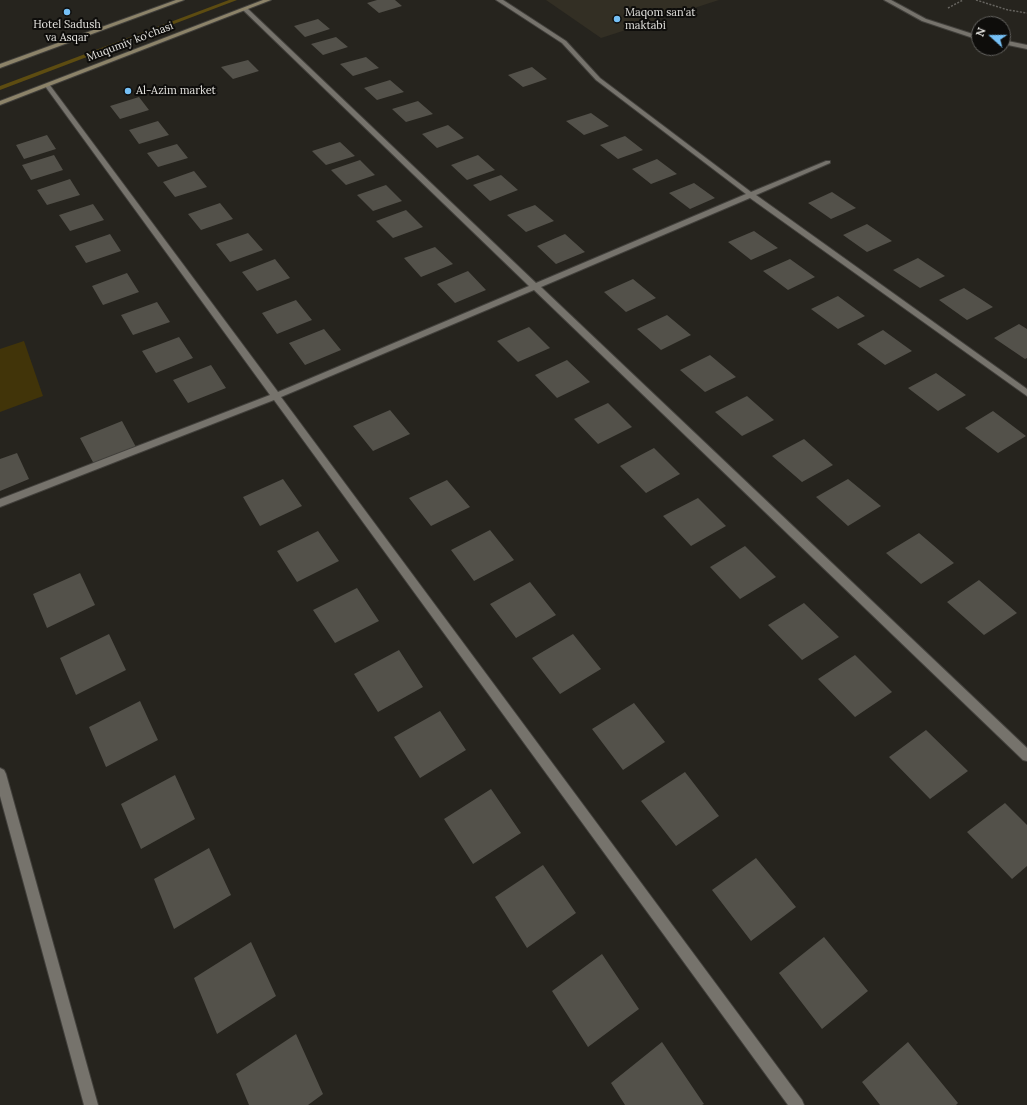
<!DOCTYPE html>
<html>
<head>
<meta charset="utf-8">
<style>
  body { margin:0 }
  #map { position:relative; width:1027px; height:1105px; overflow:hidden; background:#26241e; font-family:Lora,serif }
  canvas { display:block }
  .north { position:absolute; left:971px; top:16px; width:40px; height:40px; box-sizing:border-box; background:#0e0d0b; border:1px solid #646360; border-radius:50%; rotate:291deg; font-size:11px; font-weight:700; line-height:16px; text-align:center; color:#e4e3df }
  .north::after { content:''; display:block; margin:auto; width:14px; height:18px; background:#75c0f6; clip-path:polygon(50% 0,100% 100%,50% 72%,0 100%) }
</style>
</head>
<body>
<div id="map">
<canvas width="1027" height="1105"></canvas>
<div class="north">N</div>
</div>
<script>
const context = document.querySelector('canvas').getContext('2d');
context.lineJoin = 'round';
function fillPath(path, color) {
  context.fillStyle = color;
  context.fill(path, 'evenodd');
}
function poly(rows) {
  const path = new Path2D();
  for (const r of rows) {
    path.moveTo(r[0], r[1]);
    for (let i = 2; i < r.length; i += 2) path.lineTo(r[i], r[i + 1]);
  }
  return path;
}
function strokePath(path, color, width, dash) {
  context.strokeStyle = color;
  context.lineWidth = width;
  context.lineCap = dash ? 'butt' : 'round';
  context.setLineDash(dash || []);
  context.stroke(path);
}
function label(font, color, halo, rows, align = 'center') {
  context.font = font + ' Lora,serif';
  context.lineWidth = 4;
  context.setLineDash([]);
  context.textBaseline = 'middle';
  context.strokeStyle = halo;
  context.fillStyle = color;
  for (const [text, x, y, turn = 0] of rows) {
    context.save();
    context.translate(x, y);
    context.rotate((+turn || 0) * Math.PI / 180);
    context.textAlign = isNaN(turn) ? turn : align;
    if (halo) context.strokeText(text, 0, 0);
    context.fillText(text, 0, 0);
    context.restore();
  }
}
fillPath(poly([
  [546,0,719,0,601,38]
]), '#332f24');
fillPath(poly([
  [24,341,43,396,0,412,0,349]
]), '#413409');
fillPath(poly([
  [229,0,237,0,0,90,0,86,229,0]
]), '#5d4c11');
fillPath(poly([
  [377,0,395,0,402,6,379,13,367,3],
  [318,19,330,29,305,37,294,26],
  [336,37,348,47,323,55,311,44],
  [366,57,379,68,353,76,340,64],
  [248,60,259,71,233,79,221,67],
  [532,67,547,79,523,87,508,75],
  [390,80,404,92,377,100,364,88],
  [139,97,149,110,120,119,110,106],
  [418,101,433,114,406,122,392,109],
  [591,113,609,126,584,135,566,121],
  [158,121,169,135,139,144,129,130],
  [448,125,464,138,437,148,422,134],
  [47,135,56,149,24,159,16,145],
  [625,136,643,150,618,159,600,145],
  [340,142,355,156,326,165,312,151],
  [177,144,188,158,158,167,147,153],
  [54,155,63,170,31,180,22,165],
  [478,155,495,170,467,180,451,165],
  [657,159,677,174,651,184,632,169],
  [360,160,375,175,346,185,331,170],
  [194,171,207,187,175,197,163,182],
  [501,175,518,190,490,201,473,185],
  [70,179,80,195,47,205,37,190],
  [694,183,715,198,690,209,669,193],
  [386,185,402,201,373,211,357,195],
  [832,192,856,208,831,219,808,203],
  [220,203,233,219,201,230,188,214],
  [93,204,104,220,70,231,59,215],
  [535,205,554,221,526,232,507,215],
  [406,210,423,227,393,238,376,221],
  [867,224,892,241,867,252,843,235],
  [754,231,778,248,751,260,728,242],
  [248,233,263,250,230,262,216,244],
  [110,234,121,251,86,263,75,246],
  [565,234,585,252,556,264,537,246],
  [435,247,453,264,421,277,404,258],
  [918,258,945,276,920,288,893,270],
  [275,259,290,278,257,291,242,272],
  [790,259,815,277,788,290,763,271],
  [468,271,486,290,455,303,437,284],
  [127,273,139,292,103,305,92,286],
  [633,279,656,298,626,312,604,292],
  [964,288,993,307,967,320,939,300],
  [838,296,865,316,838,329,811,309],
  [296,300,312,320,277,334,262,313],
  [157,302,170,322,133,335,121,315],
  [667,315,691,335,661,350,637,329],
  [1019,324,1027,329,1027,358,1025,359,994,338],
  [529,327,550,348,518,362,497,341],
  [324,329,341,350,305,365,289,343],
  [883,330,912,351,885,365,857,344],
  [179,337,193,358,156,373,142,351],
  [710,355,736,377,705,392,680,370],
  [567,360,590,382,557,398,535,375],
  [211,365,226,388,188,403,173,380],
  [936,373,966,395,938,411,908,388],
  [747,396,774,420,742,436,715,412],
  [608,403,632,427,598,444,574,419],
  [390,410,410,434,373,451,353,426],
  [993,411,1026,436,998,453,965,428],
  [122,421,136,447,94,464,80,438],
  [804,439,833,465,802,482,772,456],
  [654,448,680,474,646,493,620,466],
  [17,453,29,479,0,491,0,459],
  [283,479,302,506,260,526,243,497],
  [848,479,881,506,848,526,816,497],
  [447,480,470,507,431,526,409,498],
  [698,498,726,526,691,546,663,516],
  [490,530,514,560,474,581,451,550],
  [318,531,339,561,297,582,277,551],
  [919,533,954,563,921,584,886,553],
  [745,546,776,577,740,599,710,567],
  [80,573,95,605,47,628,33,594],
  [979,580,1017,613,984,635,947,602],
  [530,582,556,615,516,638,490,604],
  [357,588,379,621,335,643,313,610],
  [804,603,839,637,802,660,768,625],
  [109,634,126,670,76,695,60,658],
  [573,634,601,669,560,694,532,658],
  [399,650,423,687,378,712,354,674],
  [855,655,892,692,855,717,818,679],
  [140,701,158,740,106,767,89,727],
  [634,703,665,742,623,770,592,729],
  [440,711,466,750,420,778,394,737],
  [926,730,968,771,930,799,889,757],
  [685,772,719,816,676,846,641,801],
  [175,775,195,819,141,849,121,804],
  [491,789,521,833,473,864,444,819],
  [1005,803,1027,825,1027,866,1012,879,967,832],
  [209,848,231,895,174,929,154,879],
  [756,858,796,907,751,941,712,890],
  [543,865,576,913,527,948,495,897],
  [824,937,868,991,822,1029,779,973],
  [251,942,276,996,217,1034,194,978],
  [602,954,639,1009,588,1047,552,991],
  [296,1034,323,1094,308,1105,249,1105,236,1074],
  [662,1042,704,1104,702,1105,625,1105,611,1083],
  [908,1042,958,1103,956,1105,880,1105,862,1082]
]), '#53514a');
const service = poly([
  [884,0,891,0,926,19,979,36,979,40,922,21,884,0],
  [1003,40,1027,45,1027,49,1003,44,1003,40]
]);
const minor = poly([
  [496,0,503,0,566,41,600,78,751,192,826,161,830,161,830,163,756,195,1027,389,1027,396,750,198,541,287,1027,748,1027,761,1023,760,534,290,281,397,802,1100,804,1105,788,1105,274,400,0,507,0,499,270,395,45,86,45,84,49,84,278,392,529,286,243,10,243,8,247,8,536,283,746,194,596,80,562,43,496,0],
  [0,768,4,770,6,774,98,1105,84,1105,0,796,0,768]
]);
const secondary = poly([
  [176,0,184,0,0,68,0,64,176,0],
  [263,0,271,0,0,105,0,101,263,0]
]);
strokePath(service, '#42403c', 2);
strokePath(minor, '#42403c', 2);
strokePath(secondary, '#42403c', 2);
strokePath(poly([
  [976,0,1008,10,1027,13],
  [948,8,963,0]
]), '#66645f', 1.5, [2, 1.5]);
fillPath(service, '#76736c');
fillPath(minor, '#76736c');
fillPath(secondary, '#8c8369');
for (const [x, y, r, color] of [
  [67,12,4,"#75c0f6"],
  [617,19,4,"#75c0f6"],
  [128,91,4,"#75c0f6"]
]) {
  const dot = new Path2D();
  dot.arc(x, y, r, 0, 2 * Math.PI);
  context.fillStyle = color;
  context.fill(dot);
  strokePath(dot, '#0e0d0b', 1.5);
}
label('11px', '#e4e3df', '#0e0d0b', [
  ["Maqom san'at",625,13],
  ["maktabi",625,26],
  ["Hotel Sadush",67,25,"center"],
  ["va Asqar",67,38,"center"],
  ["Al-Azim market",136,91]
], 'left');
label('11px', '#e4e3df', '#0e0d0b', [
  ["Muqumiy ko'chasi",130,42,-21]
]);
</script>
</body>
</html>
